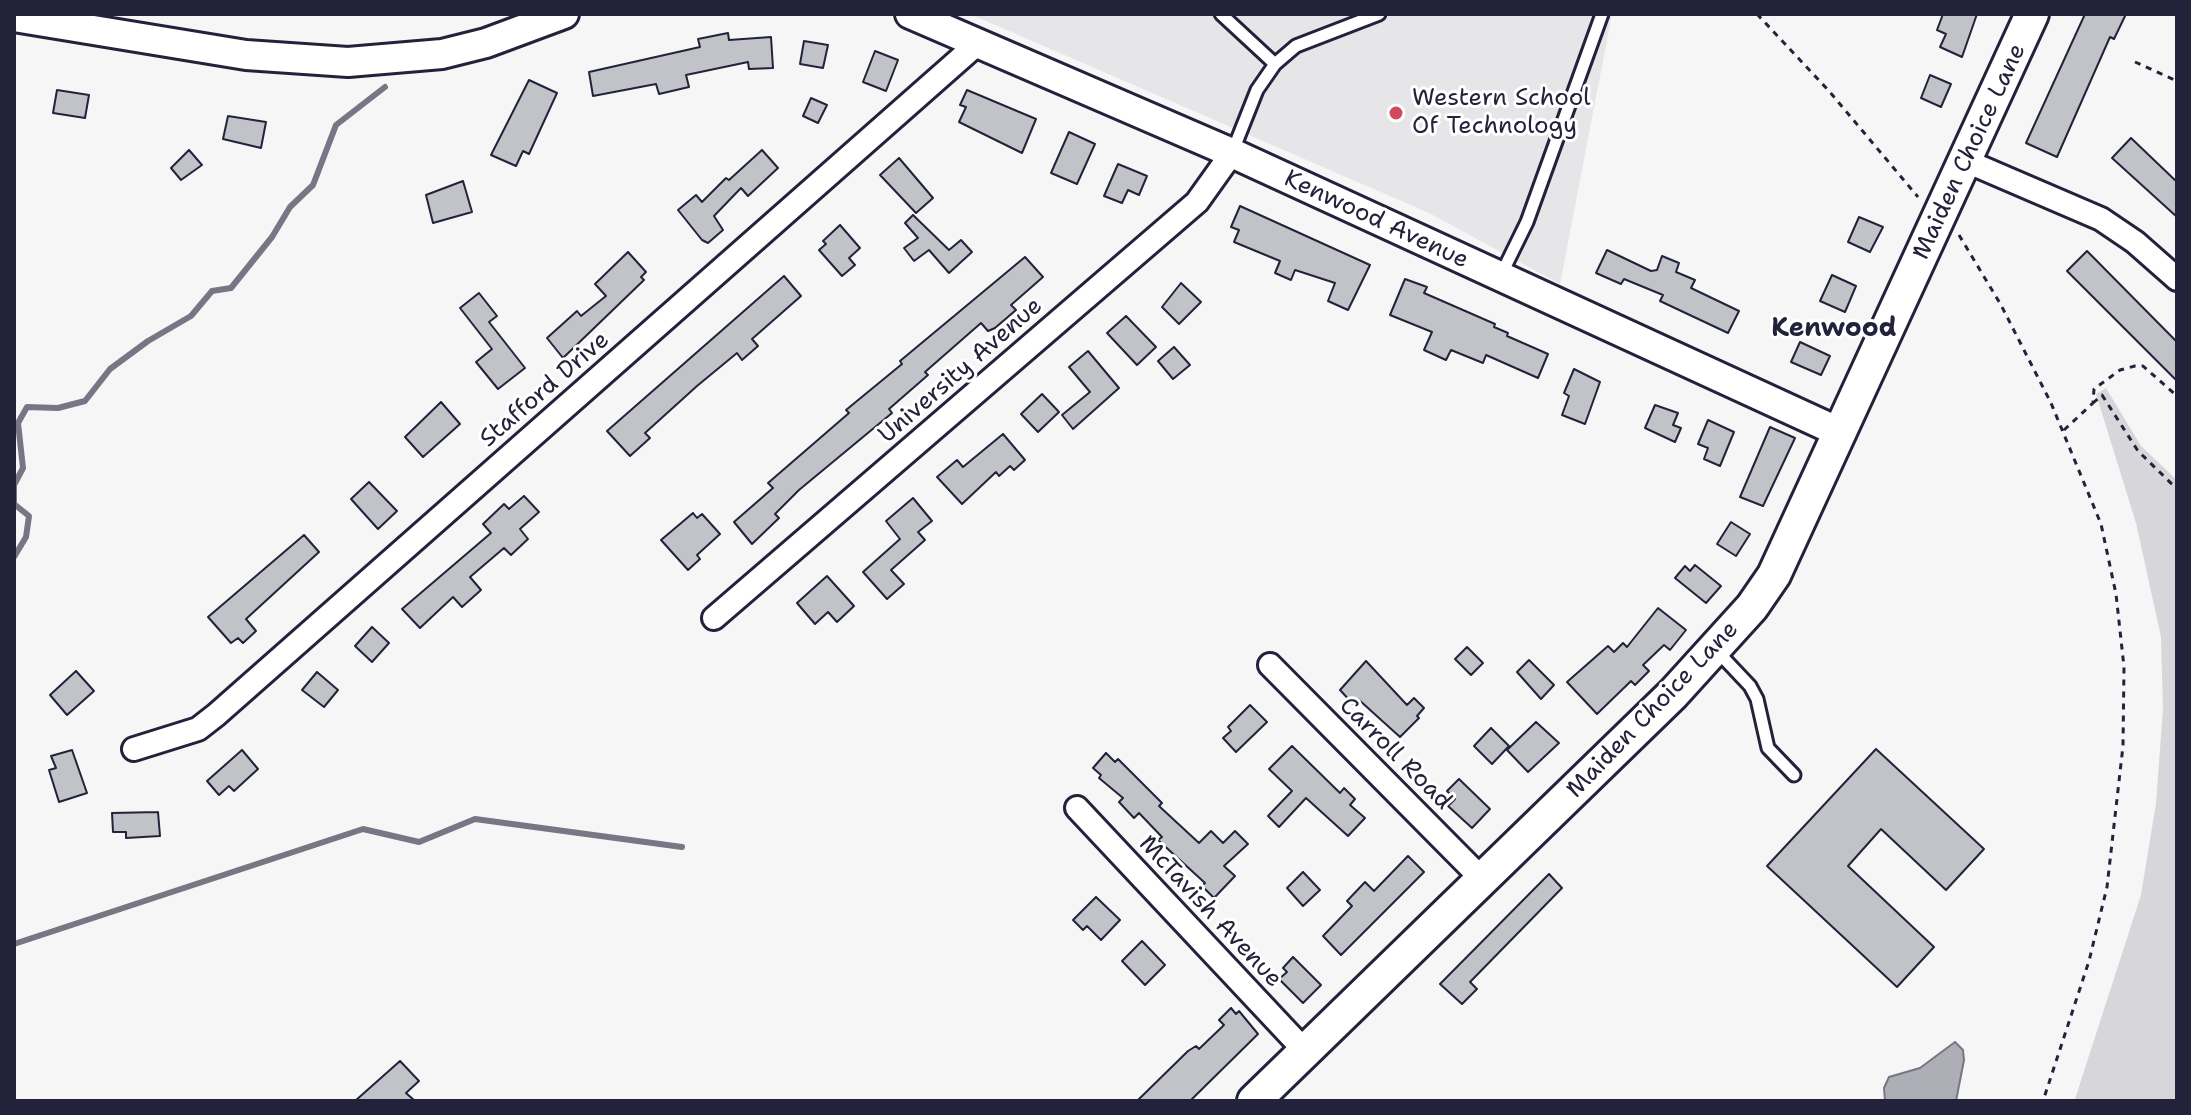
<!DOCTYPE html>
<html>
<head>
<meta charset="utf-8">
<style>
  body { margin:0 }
  #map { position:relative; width:2191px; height:1115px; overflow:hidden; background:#f6f6f7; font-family:"Shantell Sans",sans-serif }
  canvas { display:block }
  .frame { position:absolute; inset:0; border:16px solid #22223b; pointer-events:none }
</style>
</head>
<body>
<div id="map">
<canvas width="2191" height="1115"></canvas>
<div class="frame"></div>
</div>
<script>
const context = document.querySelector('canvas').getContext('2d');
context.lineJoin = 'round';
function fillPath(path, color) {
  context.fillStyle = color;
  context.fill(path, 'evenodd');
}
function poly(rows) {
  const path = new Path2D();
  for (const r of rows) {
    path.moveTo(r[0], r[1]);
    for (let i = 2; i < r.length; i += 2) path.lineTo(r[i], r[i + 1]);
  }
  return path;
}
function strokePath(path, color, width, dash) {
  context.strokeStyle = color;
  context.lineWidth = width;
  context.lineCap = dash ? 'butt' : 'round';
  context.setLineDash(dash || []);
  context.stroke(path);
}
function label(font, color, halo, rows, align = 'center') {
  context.font = font + ' "Shantell Sans",sans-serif';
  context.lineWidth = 6;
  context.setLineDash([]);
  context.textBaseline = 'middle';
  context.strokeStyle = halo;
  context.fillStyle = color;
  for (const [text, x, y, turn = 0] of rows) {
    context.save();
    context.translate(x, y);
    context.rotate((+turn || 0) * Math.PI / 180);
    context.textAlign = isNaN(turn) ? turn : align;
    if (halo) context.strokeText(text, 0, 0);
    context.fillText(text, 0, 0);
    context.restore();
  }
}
fillPath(poly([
  [970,14,1612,14,1560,284,1429,213]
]), '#e6e6e9');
fillPath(poly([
  [2106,388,2141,446,2177,480,2177,1101,2071,1101,2075,1099,2141,895,2156,803,2163,709,2161,637,2136,523,2096,394]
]), '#d7d7db');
const water = poly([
  [1955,1042,1963,1050,1964,1060,1956,1101,1885,1101,1884,1088,1889,1077,1920,1068,1955,1042]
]);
fillPath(water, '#aeaeb7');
strokePath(water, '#767685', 2);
strokePath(poly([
  [14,557,26,537,29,516,14,504,14,485,23,468,18,423,27,407,58,408,85,401,110,369,148,341,191,316,212,291,231,288,272,237,290,207,313,185,336,125,385,87],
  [14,944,363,829,419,842,475,819,682,847]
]), '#767685', 6);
const building = poly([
  [1943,14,1977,14,1962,57,1940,47,1946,34,1937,30,1943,14],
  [2085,14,2126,14,2114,39,2110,37,2057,157,2026,143,2085,14],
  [728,33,729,40,771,37,773,68,749,69,748,62,686,75,689,87,659,94,656,84,593,96,589,72,700,47,698,39,728,33],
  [804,41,828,45,823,68,800,64,804,41],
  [875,51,898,60,886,91,863,82,875,51],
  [1930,75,1951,84,1941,107,1921,98,1930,75],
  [529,80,557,93,529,154,523,151,516,166,491,155,529,80],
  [57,90,89,95,85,118,53,113,57,90],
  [967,90,1036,119,1022,153,959,122,966,107,960,105,967,90],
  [811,98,827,105,818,123,803,116,811,98],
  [228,116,266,122,261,148,223,139,228,116],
  [1069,132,1095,144,1077,184,1051,173,1069,132],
  [2131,138,2177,182,2177,217,2112,158,2131,138],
  [189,150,202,165,181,180,171,168,189,150],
  [762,150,778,168,748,196,741,188,714,216,723,230,708,243,702,240,678,210,696,195,702,202,726,178,729,180,762,150],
  [899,158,933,198,916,213,880,175,899,158],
  [1118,164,1147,176,1139,195,1128,190,1122,203,1104,196,1118,164],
  [463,181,472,212,433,223,426,195,463,181],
  [1240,206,1370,265,1348,310,1328,301,1335,283,1295,270,1291,280,1275,273,1280,261,1234,242,1239,230,1231,227,1240,206],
  [913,215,949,250,961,240,972,252,949,273,929,250,914,261,904,248,918,238,905,223,913,215],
  [1859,217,1883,227,1870,252,1848,242,1859,217],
  [840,225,860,248,849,258,855,265,842,276,819,250,826,244,823,241,840,225],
  [1607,250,1651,271,1657,270,1662,256,1679,263,1676,272,1695,280,1691,288,1739,311,1728,333,1660,301,1663,295,1624,279,1621,284,1596,273,1607,250],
  [2087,251,2177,342,2177,381,2067,271,2087,251],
  [628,252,646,272,641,277,644,280,563,358,547,338,577,311,581,316,606,296,595,284,628,252],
  [1025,257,1043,277,1011,305,1016,310,995,328,988,331,981,323,925,372,928,375,889,409,892,413,799,490,775,514,779,518,752,544,734,522,773,488,768,483,849,413,846,410,902,364,900,361,1025,257],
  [1832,275,1856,286,1845,312,1820,301,1832,275],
  [784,276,801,296,752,339,758,346,742,360,737,353,697,386,645,433,650,438,630,456,607,431,784,276],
  [1405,279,1427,287,1424,293,1495,324,1494,327,1508,333,1507,336,1548,354,1538,378,1486,355,1483,363,1451,350,1446,360,1424,350,1432,332,1390,315,1405,279],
  [1181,283,1201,302,1179,324,1162,307,1181,283],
  [479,293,497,316,489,322,525,368,498,389,476,362,492,349,460,308,479,293],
  [1126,316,1156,347,1137,365,1107,333,1126,316],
  [1800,342,1830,356,1821,375,1791,362,1800,342],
  [1174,347,1190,365,1173,379,1158,361,1174,347],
  [1088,351,1119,388,1073,429,1062,415,1090,392,1069,367,1088,351],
  [1574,369,1600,382,1585,424,1562,415,1569,396,1564,393,1574,369],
  [1042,394,1059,412,1038,432,1021,414,1042,394],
  [441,402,460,424,423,457,405,437,441,402],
  [1655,405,1678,413,1673,425,1681,428,1675,442,1645,428,1655,405],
  [1708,420,1734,432,1720,466,1704,459,1708,448,1698,444,1708,420],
  [1770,427,1795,438,1763,506,1740,497,1770,427],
  [1003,434,1025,460,1014,470,1010,466,999,476,996,472,962,504,937,477,957,460,963,467,1003,434],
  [369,482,397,511,378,529,351,499,369,482],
  [524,496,539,512,520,529,528,539,511,555,504,548,470,577,481,590,462,607,453,597,420,628,402,609,491,533,483,524,504,504,509,509,524,496],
  [913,498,932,521,918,532,925,540,891,570,904,584,887,599,863,572,900,539,886,521,913,498],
  [693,513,697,518,702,514,720,534,697,555,700,559,688,570,661,540,693,513],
  [1731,522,1750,534,1736,556,1717,544,1731,522],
  [304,535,319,552,246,619,256,631,243,643,238,638,231,643,208,617,304,535],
  [1695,565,1721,586,1706,603,1675,578,1685,566,1690,571,1695,565],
  [827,576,854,606,837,622,828,612,815,624,797,603,827,576],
  [1658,608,1686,630,1670,650,1664,645,1643,665,1649,671,1635,685,1631,681,1597,714,1567,682,1608,646,1614,652,1623,643,1627,647,1658,608],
  [372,627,389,643,372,662,355,646,372,627],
  [1467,647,1483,663,1471,675,1455,659,1467,647],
  [1529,660,1554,685,1541,699,1517,672,1529,660],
  [1366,661,1407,705,1414,698,1424,708,1417,716,1419,718,1400,737,1358,699,1353,704,1340,690,1366,661],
  [76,671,94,691,67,715,50,695,76,671],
  [317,672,338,690,324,707,302,690,317,672],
  [1250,705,1267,722,1236,752,1223,738,1231,731,1228,727,1250,705],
  [1536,722,1559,743,1528,772,1507,750,1536,722],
  [1491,728,1509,746,1492,764,1474,746,1491,728],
  [1292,746,1340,793,1344,788,1355,799,1350,805,1365,818,1348,836,1306,798,1279,827,1268,816,1292,791,1269,769,1292,746],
  [1876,749,1984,849,1946,890,1881,829,1848,866,1934,947,1897,987,1767,866,1876,749],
  [72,750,87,793,59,802,49,770,56,768,51,756,72,750],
  [242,750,258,769,234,791,229,786,219,795,207,781,242,750],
  [1106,753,1115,762,1118,759,1162,803,1159,806,1199,843,1211,831,1223,843,1235,831,1248,844,1224,866,1235,876,1214,898,1202,886,1205,883,1158,840,1162,837,1139,813,1134,818,1119,802,1123,798,1099,778,1101,775,1093,768,1106,753],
  [1459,779,1490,809,1472,828,1448,806,1455,799,1447,791,1459,779],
  [158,812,160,836,126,838,126,832,113,832,112,813,158,812],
  [1408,856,1424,872,1341,955,1323,936,1352,906,1347,901,1365,882,1374,891,1408,856],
  [1303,872,1320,890,1303,906,1287,888,1303,872],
  [1549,874,1562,888,1470,982,1477,989,1462,1004,1440,984,1549,874],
  [1096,897,1120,920,1101,940,1087,926,1083,930,1073,920,1096,897],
  [1142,941,1165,965,1145,985,1122,961,1142,941],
  [1293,957,1321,985,1303,1003,1279,979,1287,972,1283,968,1293,957],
  [1231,1008,1236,1014,1239,1011,1258,1034,1190,1101,1137,1101,1188,1051,1196,1046,1199,1049,1224,1025,1219,1020,1231,1008],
  [400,1061,419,1081,406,1093,415,1101,355,1101,400,1061]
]);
fillPath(building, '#c2c2c9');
strokePath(building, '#22223b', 2);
const service = poly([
  [1221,14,1275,64],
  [1232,153,1257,90,1275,64,1296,46,1379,14],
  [1500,277,1527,222,1602,14],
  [1717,651,1750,686,1757,699,1768,748,1794,775]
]);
const minor = poly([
  [1966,161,2101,219,2135,242,2177,279],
  [714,618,1197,202,1232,153],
  [1270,665,1483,880],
  [134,749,198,729,216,715,977,44],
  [1077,808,1305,1051]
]);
const tertiary = poly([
  [910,14,1232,153,1839,432],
  [14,17,246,55,348,62,442,54,486,43,564,14]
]);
const secondary = poly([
  [1254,1101,1673,694,1752,607,1774,575,2032,14]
]);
strokePath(service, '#22223b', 17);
strokePath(minor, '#22223b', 28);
strokePath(tertiary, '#22223b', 34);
strokePath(secondary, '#22223b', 38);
strokePath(poly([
  [1757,14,1829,91,1918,197],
  [2135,62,2177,81],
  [1959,235,2001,305,2051,403,2101,524,2116,594,2124,667,2123,746,2107,887,2089,961,2043,1101],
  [2093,403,2102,395,2138,451,2177,489],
  [2064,430,2093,403,2094,389,2120,370,2135,366,2143,366,2177,396]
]), '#22223b', 3, [6, 6]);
strokePath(service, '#fff', 11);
strokePath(minor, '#fff', 22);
strokePath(tertiary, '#fff', 28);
strokePath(secondary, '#fff', 32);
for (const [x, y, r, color] of [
  [1396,113,8,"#d1495b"]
]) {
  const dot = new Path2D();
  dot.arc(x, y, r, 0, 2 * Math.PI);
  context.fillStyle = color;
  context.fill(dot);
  strokePath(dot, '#fff', 3);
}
label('24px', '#22223b', '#fff', [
  ["Western School",1412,99],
  ["Of Technology",1412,127]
], 'left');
label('24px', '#22223b', '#fff', [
  ["Maiden Choice Lane",1970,152,-65],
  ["Kenwood Avenue",1376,220,25],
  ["University Avenue",961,371,-41],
  ["Stafford Drive",545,390,-41],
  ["Maiden Choice Lane",1653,710,-46],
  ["Carroll Road",1395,754,45],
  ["McTavish Avenue",1210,912,47]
]);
label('bold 26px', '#22223b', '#fff', [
  ["Kenwood",1834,329]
]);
</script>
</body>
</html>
